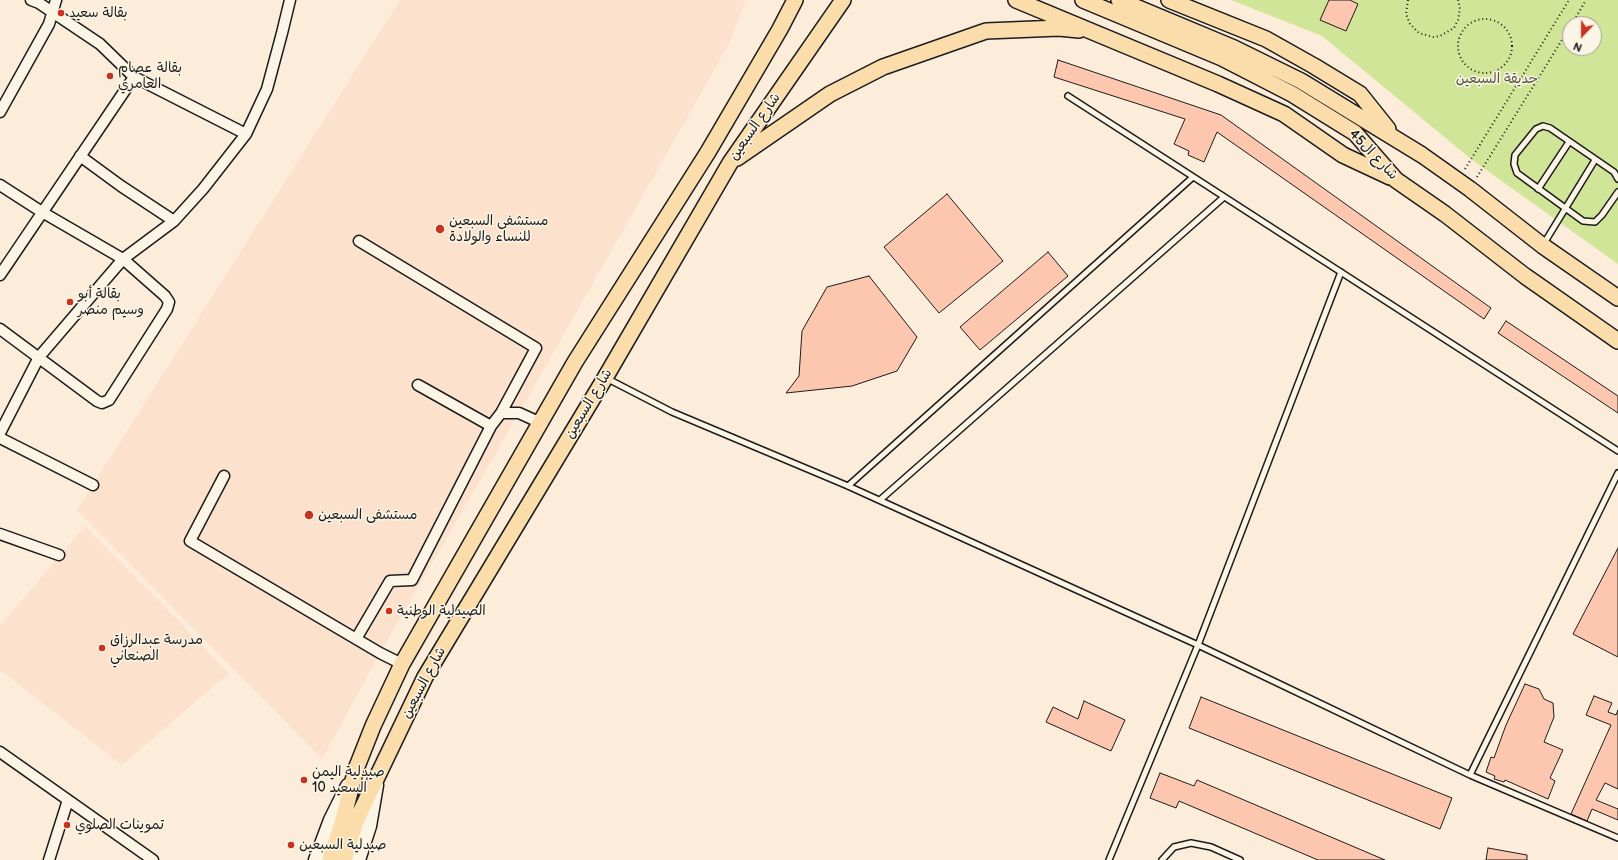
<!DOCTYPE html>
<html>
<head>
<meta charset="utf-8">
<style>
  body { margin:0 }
  #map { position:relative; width:1618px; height:860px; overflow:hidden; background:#fcecda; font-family:"Balsamiq Sans",sans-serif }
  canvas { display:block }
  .north { position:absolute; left:1562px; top:16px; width:40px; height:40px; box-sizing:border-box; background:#fcf5e5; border:1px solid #a29e95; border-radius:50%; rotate:202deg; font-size:11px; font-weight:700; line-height:16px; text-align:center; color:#1c1c1c }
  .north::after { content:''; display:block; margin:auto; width:14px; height:18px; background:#c8321e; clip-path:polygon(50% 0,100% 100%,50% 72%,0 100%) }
</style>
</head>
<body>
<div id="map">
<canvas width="1618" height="860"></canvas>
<div class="north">N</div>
</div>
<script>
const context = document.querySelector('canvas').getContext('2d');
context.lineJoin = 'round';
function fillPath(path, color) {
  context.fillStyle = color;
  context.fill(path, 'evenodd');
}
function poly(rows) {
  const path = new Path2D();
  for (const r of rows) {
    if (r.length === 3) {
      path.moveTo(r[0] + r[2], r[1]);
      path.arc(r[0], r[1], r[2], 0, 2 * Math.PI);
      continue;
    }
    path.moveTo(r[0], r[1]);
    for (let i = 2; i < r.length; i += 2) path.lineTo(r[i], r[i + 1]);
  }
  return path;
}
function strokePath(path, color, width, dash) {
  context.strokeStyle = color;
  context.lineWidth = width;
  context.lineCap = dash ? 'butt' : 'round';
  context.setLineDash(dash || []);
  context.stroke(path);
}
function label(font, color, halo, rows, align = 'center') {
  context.font = font + ' "Balsamiq Sans","Playpen Sans Arabic",sans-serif';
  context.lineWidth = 3;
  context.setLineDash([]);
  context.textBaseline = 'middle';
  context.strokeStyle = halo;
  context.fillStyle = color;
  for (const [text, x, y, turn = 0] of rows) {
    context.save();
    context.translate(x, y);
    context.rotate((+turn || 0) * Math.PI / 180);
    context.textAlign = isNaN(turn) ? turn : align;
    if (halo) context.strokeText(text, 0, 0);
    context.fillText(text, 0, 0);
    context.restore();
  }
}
fillPath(poly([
  [400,0,746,0,729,44,519,413,380,653,322,759,77,510],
  [85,526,229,673,122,765,0,670,0,626]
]), '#fce1cd');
fillPath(poly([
  [1231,0,1618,0,1618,264,1471,159,1322,36],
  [1570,24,1594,24,1594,48,1570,48]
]), '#d1e599');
const building = poly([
  [1329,0,1350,0,1358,4,1346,31,1320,20,1329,0],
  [1058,60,1221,115,1491,308,1484,319,1217,132,1204,162,1188,155,1189,151,1174,144,1185,119,1054,77,1058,60],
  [947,194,1003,261,939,313,884,247,947,194],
  [1048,252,1068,276,980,350,960,327,1048,252],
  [869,276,917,337,897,371,852,386,786,393,799,376,802,331,827,287,869,276],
  [1506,321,1618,396,1618,413,1498,333,1506,321],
  [1618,548,1618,657,1573,634,1618,548],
  [1525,684,1539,689,1544,699,1553,703,1554,717,1544,742,1563,750,1550,778,1555,781,1548,799,1505,780,1504,782,1494,779,1495,776,1486,772,1491,757,1494,758,1506,725,1525,684],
  [1594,696,1612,703,1608,712,1616,715,1618,710,1618,789,1605,783,1596,800,1618,809,1618,820,1592,809,1587,821,1571,814,1611,725,1586,715,1594,696],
  [1201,697,1452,798,1440,829,1189,728,1201,697],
  [1084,701,1125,720,1111,751,1046,722,1053,707,1078,719,1084,701],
  [1160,773,1194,786,1197,780,1385,860,1318,860,1179,801,1176,808,1150,798,1160,773],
  [1488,848,1527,855,1527,860,1486,860,1488,848]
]);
fillPath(building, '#fdc7af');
strokePath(building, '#1c1c1c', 1);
const service = poly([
  [1068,96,1618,451],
  [1618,179,1614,172,1550,128,1543,126,1536,129,1515,155,1514,164,1517,173,1583,221,1595,222,1602,215,1618,192],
  [1538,189,1569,142],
  [1543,245,1595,160],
  [606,378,672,412,848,486,1198,645,1470,775,1618,838],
  [848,486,1193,177],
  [880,500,1224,197],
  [1470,775,1618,473],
  [1109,860,1198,645,1341,272],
  [1162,860,1174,847,1191,843,1211,847,1240,860]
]);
const minor = poly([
  [31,0,39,3,100,44,134,77,246,134],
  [0,112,49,24,56,0],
  [80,156,121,186,174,221],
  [0,185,42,212,123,259,165,296,169,302,167,309,109,400,102,403,97,401,0,329],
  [0,275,134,77],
  [418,385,491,426],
  [501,413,519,413,541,423],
  [0,433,39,357,123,259,174,221,203,189,246,134,267,89,282,33,290,0],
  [0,438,93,485],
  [224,476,190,541,380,653,402,664],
  [0,534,59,555],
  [356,639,390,581,412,580,491,426,501,413,536,348,359,241],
  [0,752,153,860],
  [49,860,68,800]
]);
const secondary = poly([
  [316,860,331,820,348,786],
  [358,860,369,826,376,785]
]);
const primary = poly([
  [1016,0,1218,84,1284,114,1343,155,1390,177],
  [1083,0,1222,58,1292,94,1355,133,1396,180,1445,214,1525,276,1618,341],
  [1119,0,1234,48,1301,81,1422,155,1470,189,1543,246,1618,298],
  [1169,0,1266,39,1314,66,1360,94,1388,129],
  [737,158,830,94,883,67,986,31,1059,28,1079,30],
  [330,860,342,823,356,769,373,726,402,664,575,362,708,152,780,29,795,0],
  [344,860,356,821,425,677,605,378,730,163,843,0]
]);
strokePath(service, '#1c1c1c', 8);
strokePath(minor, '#1c1c1c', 13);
strokePath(secondary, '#1c1c1c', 17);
strokePath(primary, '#1c1c1c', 18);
strokePath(poly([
  [1408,0,1406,14,1410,24,1419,33,1433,37,1440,36,1454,28,1458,20,1460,9,1458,0],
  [1485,46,27],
  [1572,24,1586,0],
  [1465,169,1569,0],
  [1477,177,1570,27]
]), '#1c1c1c', 2, [1, 3]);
strokePath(service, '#fcf5e5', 5);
strokePath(minor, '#fcf5e5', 10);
strokePath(secondary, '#fcf5e5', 14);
strokePath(primary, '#fbddab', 15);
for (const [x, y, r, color] of [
  [61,13,4,"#c8321e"],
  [110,76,4,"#c8321e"],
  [440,229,5,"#c8321e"],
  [70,302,4,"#c8321e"],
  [309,515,5,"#c8321e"],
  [389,611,4,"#c8321e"],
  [102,648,4,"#c8321e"],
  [304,780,4,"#c8321e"],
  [67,825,4,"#c8321e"],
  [291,845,4,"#c8321e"]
]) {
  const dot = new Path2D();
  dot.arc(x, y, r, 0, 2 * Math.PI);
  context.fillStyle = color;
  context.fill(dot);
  strokePath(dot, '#fcf5e5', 1.5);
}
label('14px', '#1c1c1c', '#fcf5e5', [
  ["بقالة سعيد",69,13],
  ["بقالة عصام",118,68],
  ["العامري",118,84],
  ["مستشفى السبعين",449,221],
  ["للنساء والولادة",449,237],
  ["بقالة أبو",78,294],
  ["وسيم منصر",78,310],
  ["مستشفى السبعين",318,515],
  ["الصيدلية الوطنية",397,611],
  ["مدرسة عبدالرزاق",110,640],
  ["الصنعاني",110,656],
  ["صيدلية اليمن",312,772],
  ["السعيد 10",312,788],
  ["تموينات الصلوي",75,825],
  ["صيدلية السبعين",299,845]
], 'left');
label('14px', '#525842', '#fcf5e5', [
  ["حديقة السبعين",1497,79]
]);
label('14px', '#1c1c1c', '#fcf5e5', [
  ["شارع السبعين",755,127,-55],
  ["شارع ال45",1373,155,46],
  ["شارع السبعين",589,404,-59],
  ["شارع السبعين",424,683,-62]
]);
</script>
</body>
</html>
